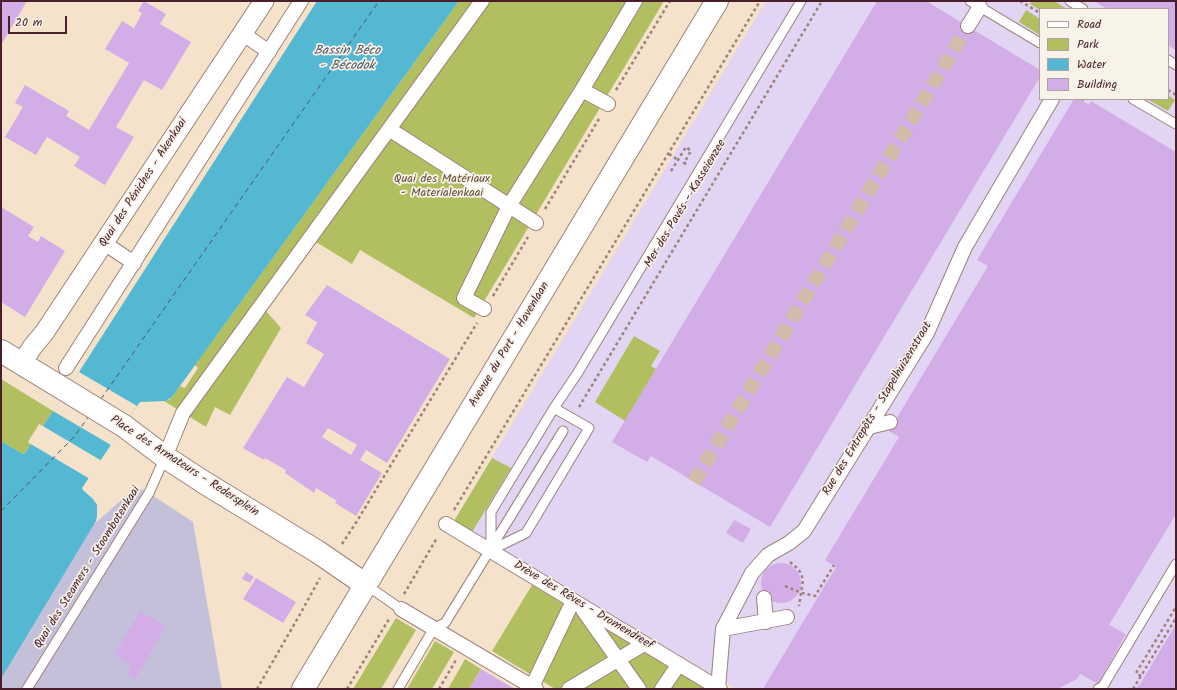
<!DOCTYPE html>
<html>
<head>
<meta charset="utf-8">
<style>
  body { margin:0 }
  #map { position:relative; width:1177px; height:690px; overflow:hidden; background:#f4e3ca; font-family:Kalam,sans-serif }
  canvas { display:block }
  .frame { position:absolute; inset:0; border:2px solid #4a1f2b; pointer-events:none }
  .legend { position:absolute; left:1039px; top:8px; width:130px; height:92px; box-sizing:border-box; background:#f7f3e8; border:1px solid #b29e9c; margin:0; padding:5px 7px; list-style:none; font-size:12px; color:#4a1f2b }
  .legend li { display:flex; align-items:center; gap:8px; height:20px }
  .legend b { width:20px; border:1px solid #b29e9c }
  .scale { position:absolute; left:8px; top:16px; width:59px; height:18px; box-sizing:border-box; border:2px solid #4a1f2b; border-top:0; padding-left:5px; font-size:12px; line-height:14px; white-space:nowrap; color:#4a1f2b; -webkit-text-stroke:3px #f7f3e8; paint-order:stroke }
</style>
</head>
<body>
<div id="map">
<canvas width="1177" height="690"></canvas>
<div class="frame"></div>
<ul class="legend">
<li><b style="height:5px;background:#fff"></b>Road</li>
<li><b style="height:11px;background:#b1bf61"></b>Park</li>
<li><b style="height:11px;background:#55b8d3"></b>Water</li>
<li><b style="height:11px;background:#d3ade7"></b>Building</li>
</ul>
<div class="scale">20 m</div>
</div>
<script>
const context = document.querySelector('canvas').getContext('2d');
context.lineJoin = 'round';
function fillPath(path, color) {
  context.fillStyle = color;
  context.fill(path, 'evenodd');
}
function poly(rows) {
  const path = new Path2D();
  for (const r of rows) {
    if (r.length === 3) {
      path.moveTo(r[0] + r[2], r[1]);
      path.arc(r[0], r[1], r[2], 0, 2 * Math.PI);
      continue;
    }
    path.moveTo(r[0], r[1]);
    for (let i = 2; i < r.length; i += 2) path.lineTo(r[i], r[i + 1]);
  }
  return path;
}
function strokePath(path, color, width, dash) {
  context.strokeStyle = color;
  context.lineWidth = width;
  context.lineCap = dash ? 'butt' : 'round';
  context.setLineDash(dash || []);
  context.stroke(path);
}
function label(font, color, halo, rows, align = 'center') {
  context.font = font + ' Kalam,sans-serif';
  context.lineWidth = 3.5;
  context.setLineDash([]);
  context.textBaseline = 'middle';
  context.strokeStyle = halo;
  context.fillStyle = color;
  for (const [text, x, y, turn = 0] of rows) {
    context.save();
    context.translate(x, y);
    context.rotate((+turn || 0) * Math.PI / 180);
    context.textAlign = isNaN(turn) ? turn : align;
    if (halo) context.strokeText(text, 0, 0);
    context.fillText(text, 0, 0);
    context.restore();
  }
}
fillPath(poly([
  [766,1,1176,1,1176,689,736,689,454,521],
  [1040,9,1168,9,1168,99,1040,99]
]), '#e2d4f3');
fillPath(poly([
  [136,487,149,493,193,522,222,689,1,689,1,679,93,525]
]), '#c5c0da');
fillPath(poly([
  [459,1,664,1,474,318,360,250,352,264,316,242,266,311,281,328,230,415,215,407,206,427,164,401,169,400,172,397,180,386,185,388,198,368,195,365],
  [1032,1,1054,1,1067,9,1040,9,1040,10,1030,4],
  [1026,10,1040,19,1040,35,1019,22],
  [1168,95,1175,100,1168,111,1147,99,1168,99],
  [634,336,660,351,651,366,656,369,625,421,595,402],
  [1,379,53,411,43,426,39,424,28,442,31,444,25,453,23,454,1,441],
  [492,458,511,468,472,532,454,521],
  [532,585,567,606,533,676,492,651],
  [572,609,584,616,614,658,563,689,555,689,539,679],
  [396,618,416,630,381,689,353,689],
  [597,623,635,647,619,656],
  [435,641,454,652,432,689,407,689],
  [641,650,672,669,658,689,642,689,623,661],
  [465,659,481,669,469,689,448,689],
  [618,664,635,689,574,689],
  [677,672,706,689,665,689]
]), '#b1bf61');
fillPath(poly([
  [317,1,459,1,172,397,166,401,140,402,137,406,82,488,83,490,93,499,97,505,97,516,96,521,1,679,1,441,23,454,25,453,79,372]
]), '#55b8d3');
fillPath(poly([
  [79,372,137,406,111,445,53,411],
  [41,425,102,461,90,479,29,443]
]), '#f4e3ca');
strokePath(poly([
  [101,399,379,1],
  [1,511,74,437,89,416]
]), '#4e5566', 1, [5, 4]);
fillPath(poly([
  [1,1,27,1,1,45],
  [144,1,166,14,160,24,191,42,162,90,144,80,116,127,134,137,105,185,74,166,80,157,47,137,36,155,5,137,23,107,15,103,25,85,69,111,66,116,89,130,129,63,105,49,122,21,134,28,142,13,138,11],
  [877,1,926,1,1040,70,1040,77,770,527,651,456,647,462,612,442],
  [1094,1,1176,1,1176,50,1168,45,1168,9,1107,9],
  [1074,99,1080,99,1089,105,1091,101,1176,152,1176,514,1109,625,1126,634,1098,684,1080,674,1077,679,1057,689,763,689,836,567,825,560,899,437,889,431,988,266,977,260],
  [1,207,34,227,28,236,38,242,41,236,65,251,25,317,1,302],
  [327,285,450,359,387,463,366,450,360,460,382,473,356,516,335,503,337,501,316,488,314,493,285,473,286,470,265,458,264,460,243,448,287,377,304,387,324,354,306,343,317,323,317,322,305,315],
  [328,428,357,445,351,455,322,437],
  [734,520,751,529,743,543,726,533],
  [781,583,20],
  [246,572,254,577,250,583,242,579],
  [256,578,296,602,283,623,243,599],
  [140,611,166,626,135,679,127,674,132,666,114,655],
  [1176,624,1176,689,1136,689,1138,685,1139,686],
  [481,669,515,689,469,689]
]), '#d3ade7');
strokePath(poly([
  [694,482,968,26]
]), '#d2bcaa', 14, [14, 7]);
const service = poly([
  [970,1,1040,43],
  [1070,1,1083,9],
  [1168,60,1176,65],
  [1133,99,1176,124],
  [491,550,491,512,554,408,577,374,801,1],
  [491,550,526,533,589,428,554,408],
  [366,585,401,609],
  [27,689,149,493,165,457],
  [398,689,434,628,445,623,563,431],
  [1098,689,1103,686,1176,564]
]);
const pedestrian = poly([
  [968,26,980,7],
  [242,33,269,52],
  [582,90,608,104],
  [389,129,536,223],
  [104,243,134,263],
  [484,309,464,298,509,206,582,90,635,1],
  [66,368,301,1],
  [869,427,890,422],
  [165,457,183,413,482,1],
  [446,524,720,689],
  [764,598,766,622],
  [401,609,536,689],
  [583,610,639,689],
  [723,629,787,617],
  [531,689,573,601],
  [569,689,644,644],
  [662,689,679,664],
  [718,689,723,629,752,573,768,555,789,543,804,531,927,333,965,247,1052,99]
]);
const minor = poly([
  [22,363,33,346,44,333,264,1]
]);
const tertiary = poly([
  [1,351,124,426,165,457,205,483,318,552,366,585],
  [303,689,717,1]
]);
strokePath(service, '#9f817a', 11);
strokePath(pedestrian, '#9f817a', 16);
strokePath(minor, '#9f817a', 21);
strokePath(tertiary, '#9f817a', 24);
strokePath(poly([
  [1020,1,1040,13],
  [616,90,670,1],
  [1168,90,1176,95],
  [1082,100,1083,99],
  [669,154,678,160],
  [671,171,686,147,691,151,684,163,687,164],
  [545,209,599,119],
  [493,296,528,237],
  [579,407,822,1],
  [454,510,760,1],
  [342,544,357,521,477,323],
  [790,562,796,567,801,573,803,580,799,606],
  [785,586,802,593,815,596,834,565],
  [404,594,437,538],
  [1141,676,1136,673,1176,607],
  [257,689,299,616,320,578],
  [347,689,389,619],
  [439,689,456,660],
  [1133,689,1176,618]
]), '#9f817a', 2.5, [3, 3]);
strokePath(service, '#fff', 9);
strokePath(pedestrian, '#fff', 14);
strokePath(minor, '#fff', 19);
strokePath(tertiary, '#fff', 22);
label('12px', '#694f3b', '#f7f3e8', [
  ["Quai des Matériaux",442,180],
  ["- Materialenkaai",442,194]
]);
label('12px', '#4a1f2b', '#f7f3e8', [
  ["Quai des Péniches - Akenkaai",144,183,-57],
  ["Mer des Pavés - Kasseienzee",686,204,-59],
  ["Avenue du Port - Havenlaan",510,345,-59],
  ["Rue des Entrepôts - Stapelhuizenstraat",878,409,-59],
  ["Place des Armateurs - Redersplein",184,467,33],
  ["Quai des Steamers - Stoombotenkaai",88,568,-58],
  ["Drève des Rêves - Dromendreef",583,606,31]
]);
label('italic 13px', '#4e5566', '#f7f3e8', [
  ["Bassin Béco",347,52],
  ["- Bécodok",347,67]
]);
</script>
</body>
</html>
